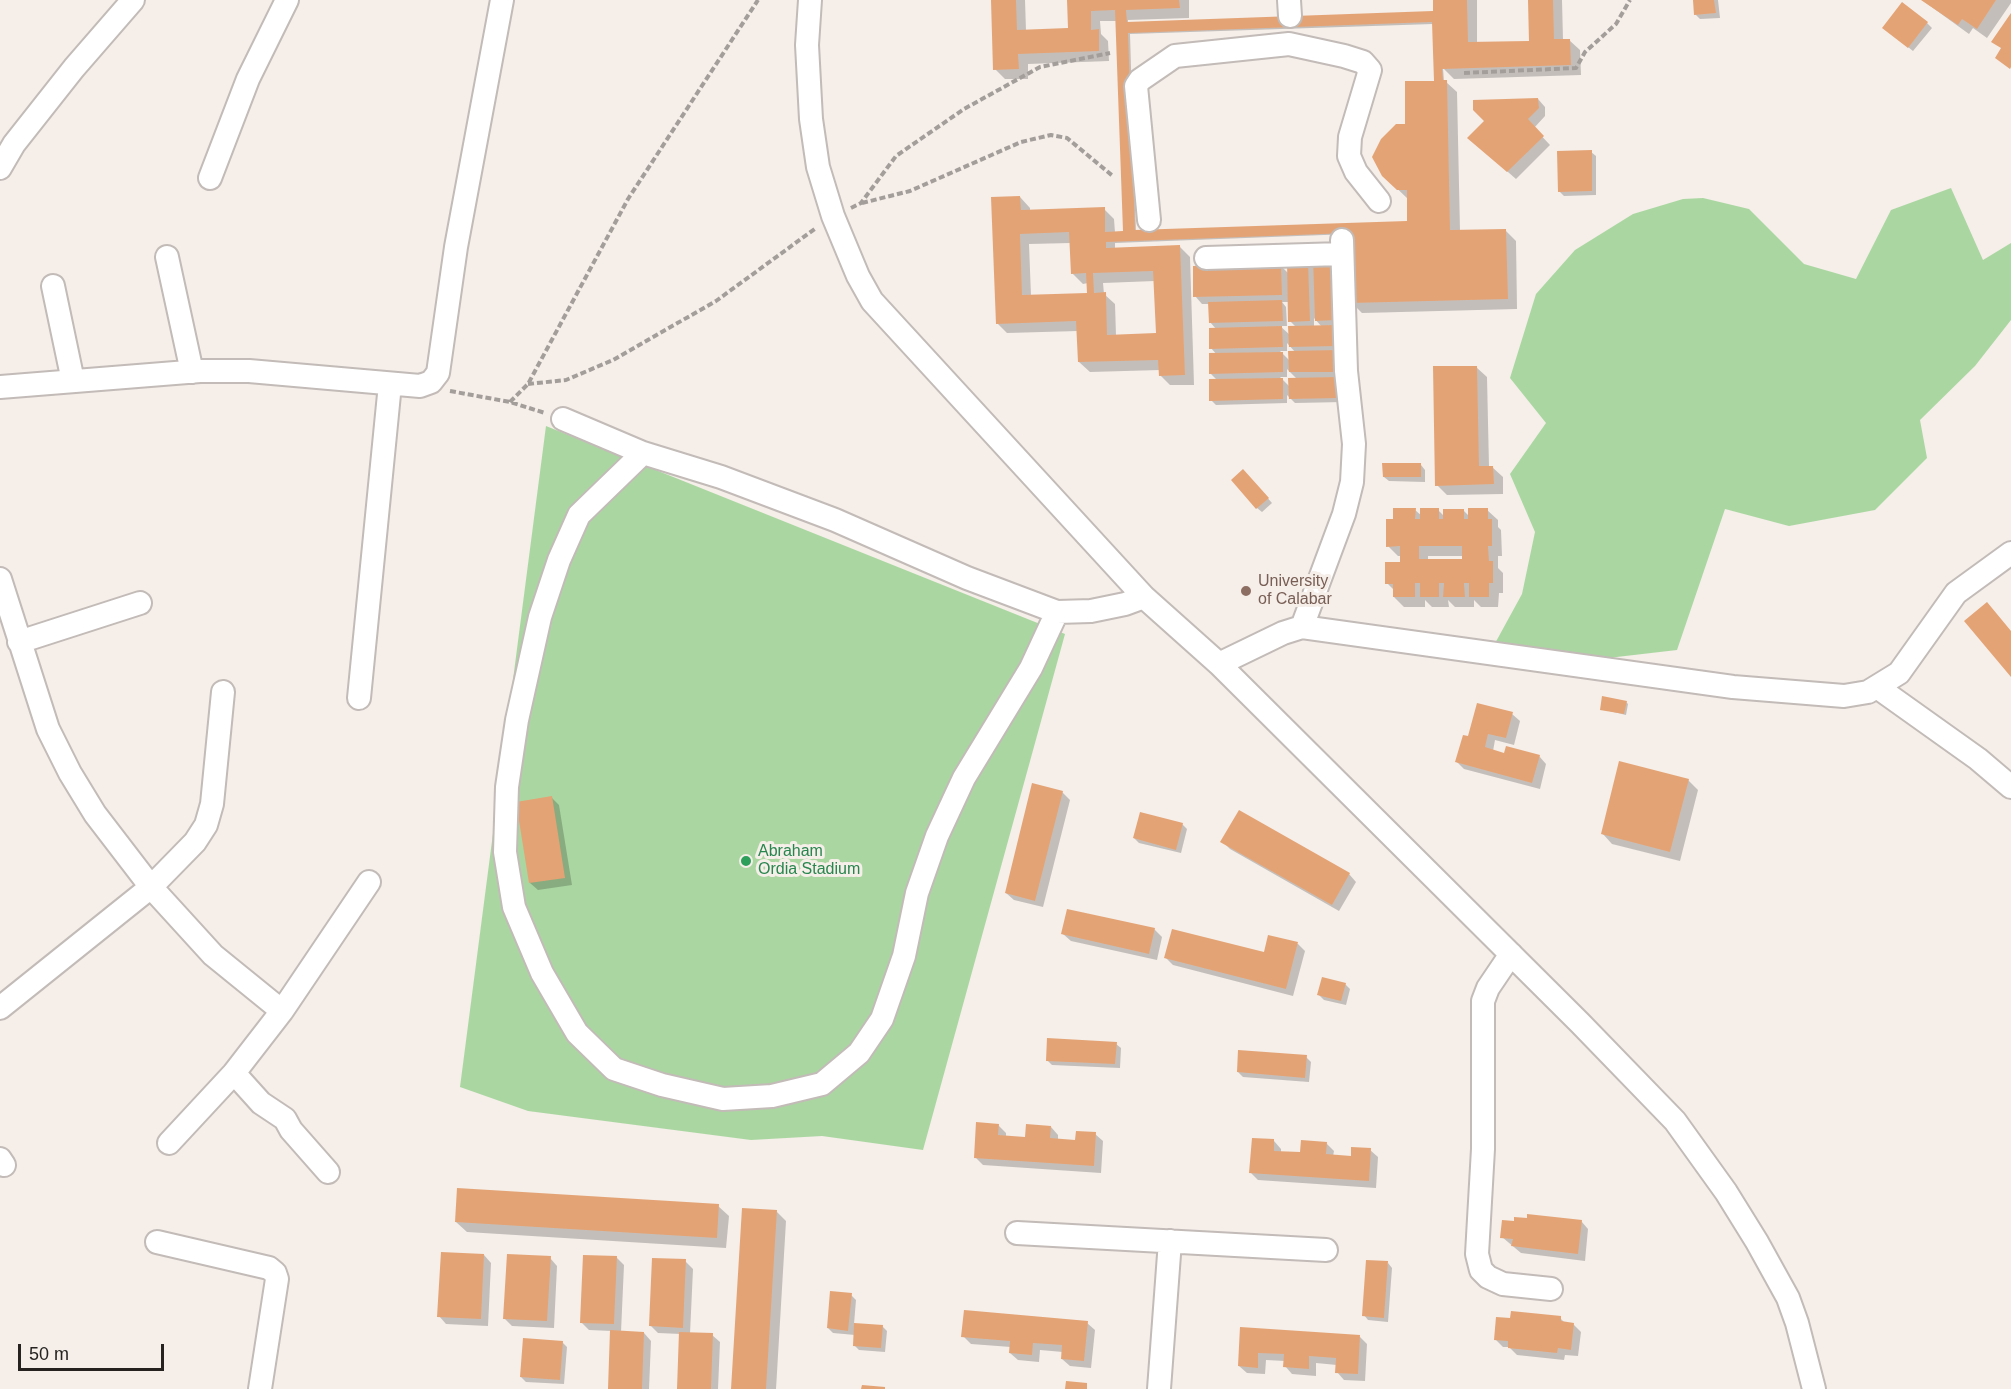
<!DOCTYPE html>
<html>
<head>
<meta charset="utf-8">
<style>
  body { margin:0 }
  #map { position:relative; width:2011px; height:1389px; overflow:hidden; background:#f5eee9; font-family:Helvetica,sans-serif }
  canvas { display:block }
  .scale { position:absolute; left:18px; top:1344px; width:146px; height:27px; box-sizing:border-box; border:3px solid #252220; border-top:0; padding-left:8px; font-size:18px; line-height:21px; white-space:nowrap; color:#252220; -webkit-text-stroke:4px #f5eee9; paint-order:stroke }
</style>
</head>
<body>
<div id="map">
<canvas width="2011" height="1389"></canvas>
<div class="scale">50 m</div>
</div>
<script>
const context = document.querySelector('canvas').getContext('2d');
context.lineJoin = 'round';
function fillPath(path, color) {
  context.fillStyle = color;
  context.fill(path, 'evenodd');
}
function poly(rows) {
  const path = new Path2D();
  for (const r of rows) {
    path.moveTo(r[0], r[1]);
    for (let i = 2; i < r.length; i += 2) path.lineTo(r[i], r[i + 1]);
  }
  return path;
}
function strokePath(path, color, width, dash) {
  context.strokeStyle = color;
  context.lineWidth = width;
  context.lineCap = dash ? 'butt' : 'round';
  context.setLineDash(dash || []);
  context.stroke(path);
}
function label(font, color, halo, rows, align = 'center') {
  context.font = font + ' Helvetica,sans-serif';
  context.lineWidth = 6;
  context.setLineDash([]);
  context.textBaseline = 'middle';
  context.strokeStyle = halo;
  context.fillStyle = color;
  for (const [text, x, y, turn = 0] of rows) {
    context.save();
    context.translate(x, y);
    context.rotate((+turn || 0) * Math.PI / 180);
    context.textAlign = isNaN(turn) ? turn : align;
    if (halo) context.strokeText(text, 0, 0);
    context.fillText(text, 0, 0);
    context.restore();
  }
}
fillPath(poly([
  [1951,188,1983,260,2011,243,2011,320,1975,366,1920,420,1927,458,1875,510,1789,526,1725,509,1677,650,1608,658,1493,647,1522,594,1535,532,1510,474,1546,423,1510,378,1536,294,1575,250,1633,214,1683,199,1703,198,1749,209,1804,264,1856,279,1891,210],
  [546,426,1065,634,923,1150,822,1136,751,1140,528,1111,460,1087]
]), '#aad7a1');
fillPath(poly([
  [992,0,1025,0,1026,31,1069,30,1068,0,1189,0,1189,18,1128,20,1128,23,1435,13,1434,0,1477,0,1477,43,1530,42,1530,0,1562,0,1563,40,1569,40,1580,50,1581,75,1454,79,1443,68,1444,82,1446,82,1457,92,1460,231,1505,230,1516,241,1517,309,1362,313,1352,303,1350,234,1115,243,1115,249,1180,247,1190,257,1194,385,1170,385,1160,375,1160,370,1090,372,1079,362,1078,331,1007,333,997,323,1020,197,1030,208,1030,211,1104,209,1114,219,1115,233,1125,233,1117,21,1100,21,1101,34,1108,41,1109,61,1028,64,1028,79,1005,79,995,69],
  [1433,24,1437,82,1407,125,1383,175,1409,200,1407,222,1136,232,1130,34],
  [1071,243,1072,273,1083,284,1088,283,1088,294,1031,296,1029,244],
  [1155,281,1157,335,1116,336,1115,304,1104,294,1103,283],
  [1694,0,1718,0,1720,18,1700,19,1695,14],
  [1922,0,2011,0,2011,3,1987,38,1973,28,1969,34],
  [1927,23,1932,28,1913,51,1889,32],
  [1538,99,1545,107,1545,116,1534,128,1550,145,1516,179,1477,145,1486,121],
  [1591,152,1596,156,1596,195,1564,196,1559,191],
  [1334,260,1343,402,1295,403,1287,395,1287,403,1216,405,1211,400,1218,381,1211,374,1217,355,1211,348,1216,329,1210,322,1210,304,1202,304,1195,296,1280,265,1289,274,1308,261,1315,269],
  [1282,302,1290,302,1290,321,1296,327,1290,335,1280,326,1287,326,1286,307],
  [1314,318,1322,327,1314,327],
  [1287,343,1296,353,1290,361,1280,351,1287,351],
  [1287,369,1297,379,1290,387,1280,377,1287,377],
  [1476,367,1487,377,1489,467,1492,467,1503,477,1503,494,1447,495,1437,485],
  [1421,465,1425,470,1425,482,1389,481,1384,477],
  [1248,476,1272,503,1262,512,1257,508],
  [1415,510,1422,516,1438,510,1444,516,1463,510,1470,517,1487,510,1498,520,1498,527,1501,530,1502,556,1498,556,1498,568,1503,573,1503,593,1499,593,1498,607,1481,607,1474,600,1474,607,1455,607,1448,600,1449,607,1432,607,1425,600,1425,607,1404,607,1394,597,1394,590,1387,583,1402,564,1402,556,1398,556,1388,546,1394,520],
  [1428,556,1463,556,1463,561,1428,561],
  [1626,702,1628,704,1626,715,1601,709],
  [1512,714,1520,721,1514,745,1495,740,1493,751,1505,754,1539,756,1546,764,1540,789,1464,769,1457,762,1469,738],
  [1688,780,1698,790,1680,861,1612,844,1602,833],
  [1062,792,1070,800,1043,907,1014,900,1006,893],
  [552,798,559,805,572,885,538,890,530,883],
  [1182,824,1187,829,1181,853,1139,843,1134,838],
  [1222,841,1349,874,1356,882,1339,911,1230,849],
  [1154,929,1162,937,1157,960,1071,941,1063,934],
  [1269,937,1298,944,1305,951,1293,996,1173,965,1166,958,1265,954],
  [1345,984,1350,989,1346,1005,1324,1000,1319,995],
  [1116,1044,1121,1048,1120,1068,1052,1065,1047,1060],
  [1306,1057,1311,1062,1309,1082,1243,1077,1238,1072],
  [998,1125,1006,1133,1006,1137,1026,1138,1051,1127,1058,1135,1058,1140,1077,1142,1095,1134,1103,1141,1101,1173,983,1165,975,1157],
  [1274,1141,1281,1149,1281,1153,1302,1154,1326,1143,1334,1151,1333,1156,1352,1157,1370,1150,1378,1157,1376,1188,1258,1180,1251,1173],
  [718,1206,729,1216,726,1248,467,1232,456,1222],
  [776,1211,786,1221,776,1389,732,1389],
  [1581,1221,1588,1229,1585,1261,1521,1253,1502,1237],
  [484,1255,491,1263,488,1326,446,1324,439,1316],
  [616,1257,624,1265,621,1332,644,1333,651,1341,649,1389,610,1389,612,1331,589,1330,582,1323],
  [550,1258,557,1266,554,1328,512,1326,505,1319],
  [685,1261,693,1269,690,1334,712,1335,720,1342,718,1389,678,1389,681,1334,658,1333,651,1326],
  [1388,1263,1392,1268,1388,1322,1368,1320,1364,1315],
  [851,1295,856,1300,854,1324,882,1326,887,1331,885,1352,859,1350,854,1345,855,1335,833,1333,828,1328],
  [1560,1318,1566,1324,1573,1324,1581,1332,1578,1356,1565,1355,1564,1360,1517,1355,1509,1347,1503,1347,1495,1339],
  [1087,1323,1095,1330,1091,1368,1070,1366,1062,1359,1063,1352,1040,1350,1039,1362,1018,1360,1010,1353,1011,1347,971,1344,963,1336],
  [1242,1329,1360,1337,1367,1344,1365,1381,1344,1380,1337,1372,1337,1365,1316,1363,1316,1376,1292,1374,1285,1366,1285,1361,1266,1360,1265,1374,1247,1373,1239,1366],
  [562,1342,567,1347,564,1384,526,1382,521,1377]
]), '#0003');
fillPath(poly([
  [991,0,1016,0,1017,30,1068,28,1067,0,1179,0,1180,8,1126,10,1127,22,1433,11,1433,0,1467,0,1468,42,1529,41,1528,0,1553,0,1554,39,1570,39,1571,65,1442,69,1443,80,1447,80,1450,230,1506,229,1508,299,1350,303,1349,233,1106,242,1106,248,1180,245,1185,375,1159,376,1158,360,1078,362,1076,321,996,324,991,197,1020,196,1021,210,1105,207,1105,232,1123,231,1115,10,1091,11,1091,30,1099,29,1099,51,1018,54,1019,69,993,70],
  [1432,22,1434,81,1405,81,1405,124,1396,124,1381,139,1372,157,1382,176,1397,190,1407,190,1407,221,1135,230,1128,33],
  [1069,232,1071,274,1086,273,1087,293,1022,295,1020,234],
  [1153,271,1156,333,1107,335,1106,292,1094,293,1093,273],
  [1693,0,1714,0,1716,13,1694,15],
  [1921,0,1996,0,1977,29,1962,19,1958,25],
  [1902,2,1928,22,1908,48,1882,28],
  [2011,13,2011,67,2010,69,1995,58,2001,48,1991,42],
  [1538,98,1539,108,1528,119,1544,136,1507,172,1467,138,1484,121,1473,110,1473,100],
  [1592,150,1592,191,1558,192,1557,151],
  [1313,259,1335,259,1336,320,1315,321],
  [1287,260,1308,260,1310,321,1288,322],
  [1281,264,1282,295,1193,297,1193,266],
  [1282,300,1283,321,1209,323,1208,302],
  [1338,325,1338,346,1289,347,1288,326],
  [1282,326,1283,347,1209,349,1209,328],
  [1338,350,1338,372,1289,372,1288,351],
  [1283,352,1283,372,1209,374,1209,353],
  [1433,366,1477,366,1479,466,1493,466,1494,484,1435,486],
  [1338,377,1339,398,1289,399,1288,378],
  [1283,378,1283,399,1209,401,1209,379],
  [1382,463,1421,463,1421,477,1383,477],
  [1243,469,1269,498,1256,509,1231,480],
  [1393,508,1416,508,1415,519,1420,519,1420,508,1439,508,1439,519,1443,519,1443,509,1464,509,1464,519,1468,519,1468,508,1488,508,1488,519,1492,519,1492,546,1488,546,1489,561,1493,561,1493,583,1489,583,1489,597,1469,597,1469,583,1464,583,1465,597,1443,597,1444,583,1439,583,1439,597,1420,597,1420,583,1415,583,1415,597,1393,597,1393,584,1385,584,1385,562,1400,562,1400,546,1386,547,1386,519,1393,519],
  [1419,546,1462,546,1462,559,1419,559],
  [1987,602,2011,631,2011,677,1964,621],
  [1602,696,1627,701,1624,714,1600,710],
  [1477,703,1513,712,1506,738,1488,734,1485,747,1504,753,1506,746,1540,755,1532,783,1455,762,1463,735,1468,736],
  [1619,761,1689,779,1670,852,1601,834],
  [1032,783,1063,791,1035,901,1005,893],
  [552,796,565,878,529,883,516,802],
  [1239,810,1350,873,1332,905,1220,842],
  [1140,812,1183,823,1176,850,1133,838],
  [1067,909,1155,928,1149,954,1061,934],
  [1172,929,1264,952,1268,935,1298,942,1286,989,1164,958],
  [1322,977,1346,983,1341,1001,1317,995],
  [1047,1038,1117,1042,1115,1064,1046,1061],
  [1238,1050,1307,1055,1305,1078,1237,1072],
  [976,1122,999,1124,998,1135,1025,1137,1026,1124,1051,1126,1050,1138,1075,1140,1076,1131,1096,1132,1094,1166,974,1158],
  [1252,1138,1274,1139,1274,1151,1300,1152,1301,1140,1327,1142,1326,1154,1351,1156,1351,1147,1371,1148,1369,1181,1249,1173],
  [457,1188,719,1204,717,1238,455,1222],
  [742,1208,777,1210,766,1389,731,1389],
  [1527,1214,1582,1220,1578,1254,1511,1246,1513,1239,1500,1238,1502,1220,1514,1221,1514,1217,1527,1218],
  [441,1252,484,1254,481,1319,437,1317],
  [507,1254,551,1256,547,1321,503,1319],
  [583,1255,617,1256,614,1324,580,1323],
  [652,1258,686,1259,683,1328,649,1326],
  [1366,1260,1388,1261,1384,1318,1362,1316],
  [830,1291,852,1293,848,1331,827,1328],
  [964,1310,1088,1321,1084,1361,1061,1359,1062,1345,1033,1343,1032,1355,1009,1353,1010,1341,961,1337],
  [1511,1311,1561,1316,1561,1321,1574,1323,1571,1350,1558,1348,1557,1353,1508,1348,1508,1341,1494,1340,1496,1317,1510,1318],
  [854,1323,883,1325,881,1348,853,1346],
  [1240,1327,1360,1335,1358,1374,1335,1373,1336,1358,1309,1356,1309,1369,1283,1367,1284,1354,1258,1353,1258,1368,1238,1366],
  [610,1330,644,1332,642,1389,608,1389],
  [679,1332,713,1333,711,1389,677,1389],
  [523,1338,563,1341,560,1380,520,1377],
  [1066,1381,1087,1383,1087,1389,1065,1389],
  [862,1385,885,1387,885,1389,861,1389]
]), '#e4a374');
const minor = poly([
  [810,0,807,45,811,119,818,167,833,216,858,276,872,301,1144,597,1219,664,1580,1023,1675,1121,1726,1192,1757,1242,1788,1298,1797,1323,1814,1389],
  [1289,0,1290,16],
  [0,168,14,144,74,68,133,0],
  [210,178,248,79,287,0],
  [1149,220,1136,86,1140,80,1175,56,1289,44,1344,56,1363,62,1370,70,1350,137,1349,156,1356,172,1379,201],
  [167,257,192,372],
  [1206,258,1342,254],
  [53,286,73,381],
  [0,387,200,371,249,371,420,386,431,382,438,373,456,247,502,0],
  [563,419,643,453,721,477,835,520,967,578,1057,612,1091,611,1125,604,1144,597],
  [643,453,579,515,559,560,540,617,517,720,507,787,505,852,514,907,542,973,577,1033,614,1069,662,1085,723,1099,772,1096,822,1084,859,1053,882,1019,904,956,917,893,937,836,964,778,1031,668,1057,612],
  [0,579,48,729,70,773,95,814,151,887,213,955,282,1011],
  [1302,627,1344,514,1352,482,1354,444,1346,371,1342,240],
  [19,642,140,603],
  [1219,664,1283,633,1302,627,1733,687,1844,696,1868,692,1899,673,1956,593,2011,553],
  [1877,687,1978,759,2011,787],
  [359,698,390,384],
  [1511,954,1488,988,1483,1001,1483,1149,1477,1254,1481,1270,1488,1277,1503,1284,1551,1289],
  [0,1008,151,887,195,842,206,825,212,804,223,692],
  [234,1073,261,1103,285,1119,291,1130,328,1172],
  [169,1143,234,1073,282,1011,369,882],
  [0,1159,4,1165],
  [1017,1233,1326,1250],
  [157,1242,269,1268,275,1273,277,1279,260,1389],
  [1159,1389,1170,1241]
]);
strokePath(minor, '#c2bbb7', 26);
strokePath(poly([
  [1464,73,1576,68,1585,52,1616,24,1630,0],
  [862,203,910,191,1021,142,1051,135,1067,138,1114,177],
  [851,208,861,203,896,156,964,109,1040,67,1110,53],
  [528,384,566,380,613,360,716,301,816,228],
  [450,391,510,402,545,413],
  [510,402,528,384,628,199,758,0]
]), '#a49e9b', 4, [6, 3]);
strokePath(minor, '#fff', 22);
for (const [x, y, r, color] of [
  [1246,591,6,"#8d6e63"],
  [746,861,6,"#2e9e5b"]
]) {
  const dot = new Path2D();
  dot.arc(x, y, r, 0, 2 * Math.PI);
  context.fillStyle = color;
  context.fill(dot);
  strokePath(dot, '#f5eee9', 2);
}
label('16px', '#785e54', '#f5eee9', [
  ["University",1258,582],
  ["of Calabar",1258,600]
], 'left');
label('16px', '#27864d', '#f5eee9', [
  ["Abraham",758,852],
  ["Ordia Stadium",758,870]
], 'left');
</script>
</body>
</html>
